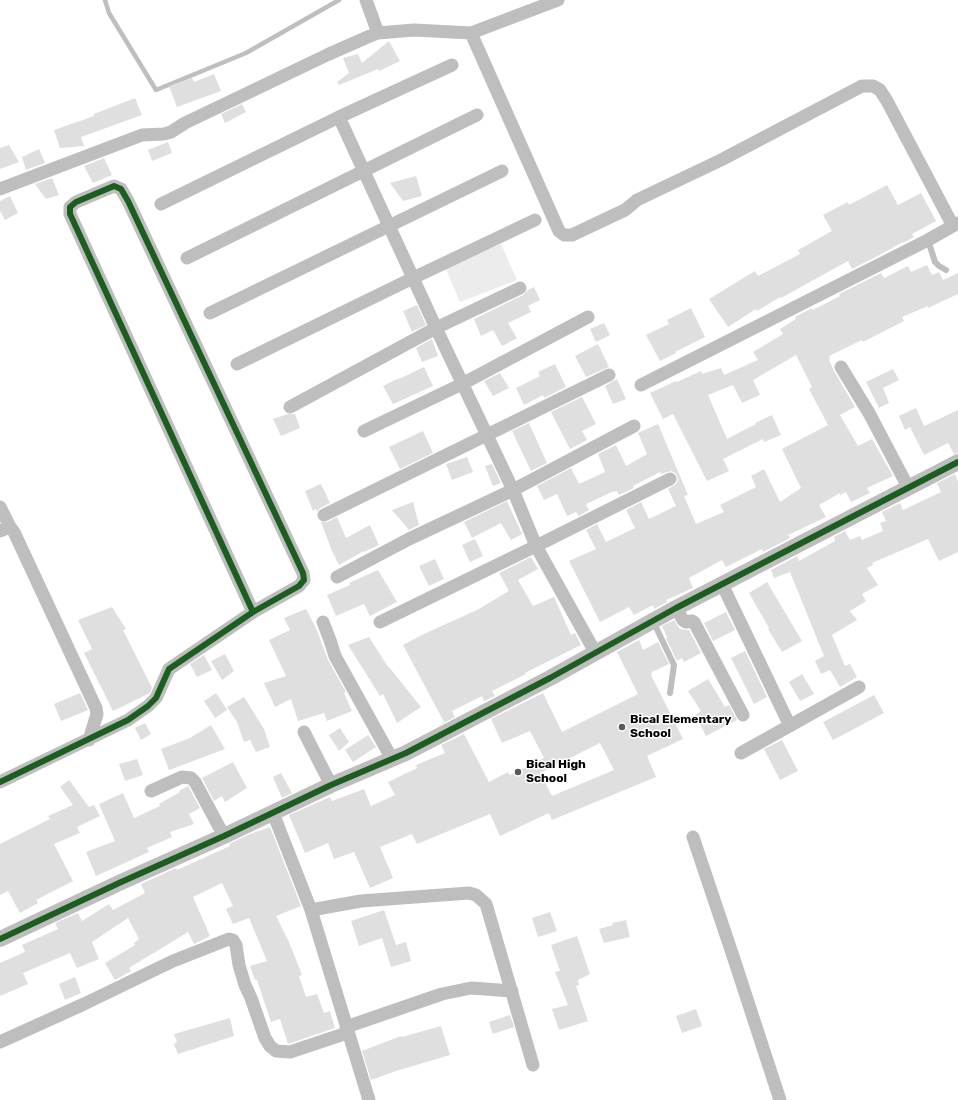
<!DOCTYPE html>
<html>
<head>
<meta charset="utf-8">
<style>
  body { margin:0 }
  canvas { display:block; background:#fff }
</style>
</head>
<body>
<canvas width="958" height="1100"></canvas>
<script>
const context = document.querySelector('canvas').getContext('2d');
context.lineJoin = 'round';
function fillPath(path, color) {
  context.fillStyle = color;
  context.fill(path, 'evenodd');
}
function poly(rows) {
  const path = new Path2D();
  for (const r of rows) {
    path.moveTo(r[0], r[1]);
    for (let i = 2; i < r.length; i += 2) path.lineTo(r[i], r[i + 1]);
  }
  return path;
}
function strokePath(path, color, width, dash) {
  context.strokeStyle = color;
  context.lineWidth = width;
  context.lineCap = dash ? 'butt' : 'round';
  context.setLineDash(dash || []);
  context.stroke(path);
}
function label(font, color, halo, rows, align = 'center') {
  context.font = font + ' Rubik,sans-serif';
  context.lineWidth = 3;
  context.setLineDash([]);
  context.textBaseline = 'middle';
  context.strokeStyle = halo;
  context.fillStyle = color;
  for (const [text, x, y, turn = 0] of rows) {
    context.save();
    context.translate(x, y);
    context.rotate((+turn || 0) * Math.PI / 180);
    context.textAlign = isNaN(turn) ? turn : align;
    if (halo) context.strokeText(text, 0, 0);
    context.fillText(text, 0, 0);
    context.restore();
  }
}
fillPath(poly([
  [501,244,517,280,460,302,445,267]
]), '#ececec');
strokePath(poly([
  [105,0,109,13,156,90,246,53,339,0]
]), '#bfbfbf', 4.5);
fillPath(poly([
  [389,41,400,61,379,71,378,69,339,85,337,82,349,73,343,58,358,54,362,63],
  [214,74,221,91,177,107,169,86,192,78,194,82],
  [135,98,142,115,81,137,84,146,60,148,54,130,94,116,94,114],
  [242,104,246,112,225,123,221,114],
  [168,142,172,153,152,161,148,150],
  [9,145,19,162,0,169,0,148],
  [39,149,45,163,26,170,22,157],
  [104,158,112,175,93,183,84,166],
  [416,176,422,196,403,201,390,183],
  [52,178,59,195,46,199,35,184],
  [887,185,898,205,921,193,936,221,912,234,914,237,903,243,903,242,874,258,852,269,848,261,781,298,780,297,757,311,756,309,728,327,709,299,755,271,758,276,800,254,798,250,832,231,823,215,848,202,849,205],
  [10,196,18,213,5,220,0,211,0,201],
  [927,265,932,275,939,272,943,280,958,273,958,294,928,308,928,306,902,317,904,321,863,342,862,340,829,356,830,359,829,360,834,371,855,407,840,415,858,446,872,439,893,476,867,488,870,493,851,502,846,492,840,495,840,493,819,505,826,517,788,535,790,538,763,552,762,549,726,567,722,560,689,578,693,588,666,600,667,602,654,609,653,605,634,615,629,607,600,622,569,561,596,549,586,530,597,524,606,542,635,528,626,510,641,502,649,519,676,506,668,489,676,484,678,480,677,476,675,473,671,471,661,474,660,472,633,486,634,488,619,495,617,491,614,492,614,491,586,504,589,510,579,516,576,512,567,516,557,494,544,500,537,486,571,468,579,484,605,472,598,454,616,445,626,466,647,454,638,433,658,424,688,495,684,496,696,524,724,512,720,505,756,487,751,476,764,469,780,502,801,488,782,449,828,425,809,389,812,387,796,355,753,380,760,395,742,403,733,385,708,395,727,439,756,424,755,423,772,415,781,435,764,442,763,439,723,459,729,471,707,481,673,414,663,419,650,393,676,381,677,382,701,371,702,374,721,368,724,375,758,360,753,352,783,334,780,329,796,319,795,317,812,308,813,310,840,296,839,294,881,273,884,278,908,266,911,272],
  [534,287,540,300,528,306,531,312,508,323,517,338,502,346,493,330,481,336,474,319,523,295,528,290],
  [417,305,426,325,412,332,403,311],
  [691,308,705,337,675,352,676,353,660,361,646,335,669,324,667,320],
  [604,323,610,335,596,342,590,329],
  [432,339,438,356,422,362,416,348],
  [598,344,609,367,586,377,575,356],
  [555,364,566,387,544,398,543,395,524,405,516,388,540,376,538,372],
  [424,367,433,386,393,404,383,386,399,378,399,379],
  [893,369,899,380,883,388,889,403,879,408,866,382],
  [500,373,509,388,493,396,484,381],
  [617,379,626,399,613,404,605,386],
  [582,397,596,424,582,431,587,440,570,449,551,412],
  [916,408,924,426,958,410,958,453,954,454,948,443,924,455,910,427,905,430,899,416],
  [288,414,295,414,300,428,281,436,273,419],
  [529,423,547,463,531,471,512,431],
  [423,431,433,453,400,469,389,447],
  [467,457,473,472,452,480,446,464],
  [492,464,501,483,493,486,485,466],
  [955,474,958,482,958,552,939,561,928,539,872,563,873,565,867,568,878,585,862,594,866,601,850,611,857,620,832,635,845,666,850,664,857,677,840,687,830,670,821,674,815,661,824,656,790,572,774,578,771,570,797,556,799,561,835,541,834,537,845,531,850,540,860,536,862,540,883,531,880,523,886,521,882,512,900,503,903,510,941,492,937,483],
  [321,484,330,503,320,508,317,512,316,509,313,511,305,491],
  [507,501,522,534,511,540,501,523,472,538,464,522],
  [413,502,419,525,409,530,392,510],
  [337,517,346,538,370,525,379,545,364,552,364,551,339,565,332,551,321,522,327,522],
  [475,539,483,556,470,562,462,545],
  [531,557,538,569,518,580,533,606,554,597,571,635,575,633,581,645,525,673,526,674,492,691,495,696,484,701,482,696,452,711,455,717,438,726,444,722,403,645,426,633,477,610,507,592,509,591,499,573],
  [435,559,444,579,429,586,419,566],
  [378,570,397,602,370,616,364,604,336,616,327,595,350,585,349,583],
  [767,582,802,641,782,652,768,629,769,628,749,593],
  [112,607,126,629,123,630,152,688,150,693,113,711,84,653,92,649,78,620],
  [306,609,316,628,328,660,346,692,344,693,352,711,327,721,324,713,298,721,291,699,275,707,264,683,286,676,269,640,290,630,284,618],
  [726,612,735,630,713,641,704,623],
  [674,620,680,629,689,630,701,653,684,662,682,658,677,661,666,638,667,637,662,626],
  [369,637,388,667,389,667,421,707,397,723,383,694,380,696,348,645],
  [639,640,643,650,658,642,669,664,652,672,651,675,683,739,647,756,656,777,552,820,549,813,500,836,490,814,417,844,412,834,380,847,393,878,370,888,354,852,334,859,328,843,305,853,289,815,330,797,332,801,364,789,371,806,395,795,388,782,417,768,416,765,445,753,441,745,464,734,489,782,508,772,510,775,544,758,530,731,502,743,491,719,543,693,562,732,638,694,617,652],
  [600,743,614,770,552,796,540,773],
  [745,651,767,697,754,704,731,658],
  [225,654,234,671,222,680,211,661],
  [204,655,212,670,197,677,190,664],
  [802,674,814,694,800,701,789,682],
  [708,679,725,707,729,705,737,720,706,736,695,715,701,711,688,691],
  [80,693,88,710,61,721,54,704],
  [216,693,227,710,215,718,204,701],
  [874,695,884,713,833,740,823,722],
  [244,697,264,729,270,747,256,752,250,740,244,742,237,722,227,707],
  [145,723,151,734,141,740,135,728],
  [211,725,225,749,169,770,161,749,190,738],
  [340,728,349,742,339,751,329,735],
  [368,735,376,747,353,762,345,750],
  [782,740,798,771,780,780,764,749],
  [137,759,143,775,125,781,119,764],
  [233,762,247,788,225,802,222,796,214,801,202,778],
  [281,773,292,793,282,798,273,777],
  [69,780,89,807,94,805,100,816,77,827,80,833,54,844,73,881,36,900,38,903,20,913,8,891,0,895,0,844,50,819,48,816,73,805,60,787],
  [188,786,200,808,189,814,194,824,170,832,172,837,147,848,149,852,96,876,86,852,115,841,99,804,123,793,134,818,160,806,159,804,180,792,179,791],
  [270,827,301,906,276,916,289,942,302,975,299,976,306,997,317,994,324,1013,330,1011,335,1028,288,1044,280,1019,271,1022,257,980,255,980,250,966,267,961,249,918,233,924,226,909,233,906,222,883,193,897,210,936,194,944,188,932,129,968,131,971,115,980,105,963,135,945,134,943,139,939,128,918,92,942,99,959,77,968,70,953,23,973,28,984,0,996,0,963,25,952,22,945,58,929,55,923,78,913,82,921,109,904,113,910,145,893,141,884,176,868,177,870,230,846,229,844,250,834],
  [384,910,396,945,406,942,411,961,391,967,382,938,359,946,351,921],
  [550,912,557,931,538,937,532,918],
  [626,920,630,937,604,943,599,929,613,925,612,923],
  [577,936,590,974,578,980,579,985,576,986,588,1021,559,1030,552,1009,568,1005,555,972,560,971,551,945],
  [75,977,81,993,65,1000,59,984],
  [696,1009,702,1026,682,1033,676,1016],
  [510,1015,514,1027,493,1034,489,1022],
  [230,1018,234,1036,178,1054,174,1044,177,1042,174,1034],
  [441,1026,450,1055,396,1071,371,1080,362,1051,401,1036,402,1037]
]), '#dfdfdf');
strokePath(poly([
  [928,240,935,262,939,266,946,270],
  [653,621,674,665,670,693]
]), '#bebebe', 6);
strokePath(poly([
  [366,0,378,33],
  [471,33,559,231,564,235,572,235,625,210,637,200,721,160,862,86,873,86,880,90,887,101,953,226],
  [339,117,436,328,513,490,536,546,595,652],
  [0,189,142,135,164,134,171,132,185,123,329,54,370,36,378,33,414,30,471,33,558,0],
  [161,204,339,117,452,65],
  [187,258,477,115],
  [210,313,502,171],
  [237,364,413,278,535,220],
  [841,367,869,413,908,487],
  [641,385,928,240,958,223],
  [290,407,436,328,520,288],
  [364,431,462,384,588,317],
  [0,507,10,527],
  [324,515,609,375],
  [0,531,10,527,14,532,96,708,97,714,89,740],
  [337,577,409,539,513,490,634,426],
  [722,584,790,726],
  [676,608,683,620,686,622,692,621,694,622,743,715],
  [323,622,330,640,335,656,392,759],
  [380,622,536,546,670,479],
  [304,732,331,785],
  [741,753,859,687],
  [0,782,128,720,148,706,156,698,169,669,253,612,299,586,304,580,303,573,128,201,121,189,114,186,76,202,70,207,70,214,253,612],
  [151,791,182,777,191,778,195,782,224,836],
  [273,813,311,910,369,1100],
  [693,837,733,956,780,1100],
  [311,910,361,901,469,893,476,895,486,904,533,1065],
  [346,1027,442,994,471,988,512,991],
  [0,1042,84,1004,173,961,229,939,233,940,236,945,239,965,245,985,251,998,265,1038,270,1046,276,1051,290,1052,347,1033]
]), '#bebebe', 13);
strokePath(poly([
  [0,939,119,883,224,836,331,785,406,753,550,678,676,608,958,462]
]), '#bebebe', 16);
strokePath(poly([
  [0,782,128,720,148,706,156,698,169,669,253,612,299,586,304,580,303,573,128,201,121,189,114,186,76,202,70,207,70,214,253,612],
  [0,939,119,883,224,836,331,785,406,753,550,678,676,608,958,462]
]), '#1b5e20', 6);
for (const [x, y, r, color] of [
  [622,727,4,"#595959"],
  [518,772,4,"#595959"]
]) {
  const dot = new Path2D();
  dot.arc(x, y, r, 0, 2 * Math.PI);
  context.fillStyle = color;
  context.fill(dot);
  strokePath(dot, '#fff', 1.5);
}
label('bold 12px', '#000', '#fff', [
  ["Bical Elementary",630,720],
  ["School",630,734],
  ["Bical High",526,765],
  ["School",526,779]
], 'left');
</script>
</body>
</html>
